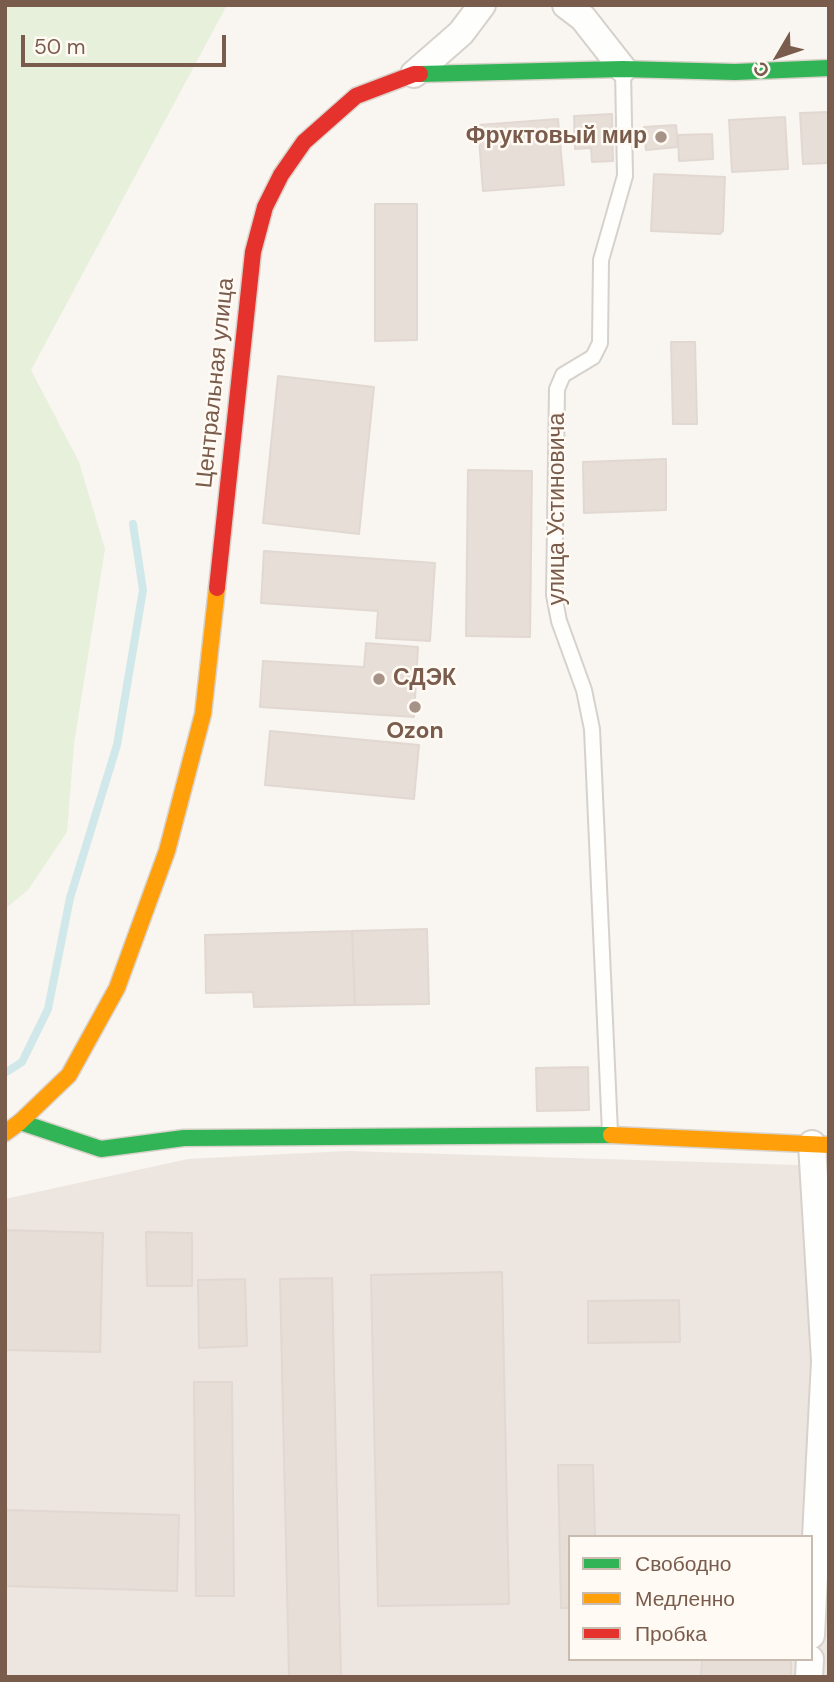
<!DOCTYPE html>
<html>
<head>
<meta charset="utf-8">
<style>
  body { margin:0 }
  #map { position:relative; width:834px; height:1682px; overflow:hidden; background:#f9f5f0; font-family:"DM Sans",sans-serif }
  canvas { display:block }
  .frame { position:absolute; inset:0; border:7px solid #7a5c4d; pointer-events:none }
  .legend { position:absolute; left:568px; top:1535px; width:245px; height:126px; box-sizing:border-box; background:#fffaf3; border:2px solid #cabbb1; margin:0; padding:9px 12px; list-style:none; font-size:21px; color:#7a5c4d }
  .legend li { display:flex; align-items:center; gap:14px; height:35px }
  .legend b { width:35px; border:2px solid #cabbb1 }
  .north { position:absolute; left:743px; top:21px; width:70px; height:70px; -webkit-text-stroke:5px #fffaf3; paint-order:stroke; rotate:231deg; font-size:19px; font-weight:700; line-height:28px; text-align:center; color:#7a5c4d }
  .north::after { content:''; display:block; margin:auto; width:24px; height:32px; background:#7a5c4d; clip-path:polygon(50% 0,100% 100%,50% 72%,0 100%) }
  .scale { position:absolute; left:21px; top:35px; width:205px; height:32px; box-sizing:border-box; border:4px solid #7a5c4d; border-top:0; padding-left:9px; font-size:21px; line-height:24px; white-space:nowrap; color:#7a5c4d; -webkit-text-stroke:5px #fffaf3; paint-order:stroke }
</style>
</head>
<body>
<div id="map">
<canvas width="834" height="1682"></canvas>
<div class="frame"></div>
<ul class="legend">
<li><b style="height:9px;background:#30b455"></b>Свободно</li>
<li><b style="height:9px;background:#ff9f0a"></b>Медленно</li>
<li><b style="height:9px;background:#e5322d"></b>Пробка</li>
</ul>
<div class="north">С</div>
<div class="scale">50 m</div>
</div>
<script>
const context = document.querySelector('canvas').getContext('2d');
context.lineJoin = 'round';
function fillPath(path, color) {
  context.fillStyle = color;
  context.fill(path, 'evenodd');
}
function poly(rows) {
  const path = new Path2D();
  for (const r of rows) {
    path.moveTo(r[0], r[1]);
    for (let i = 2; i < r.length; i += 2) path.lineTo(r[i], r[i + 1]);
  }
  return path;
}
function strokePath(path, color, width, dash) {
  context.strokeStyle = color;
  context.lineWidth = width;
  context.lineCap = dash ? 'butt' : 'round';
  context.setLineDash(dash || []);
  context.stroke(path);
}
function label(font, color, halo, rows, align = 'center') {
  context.font = font + ' "DM Sans",sans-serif';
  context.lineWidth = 5;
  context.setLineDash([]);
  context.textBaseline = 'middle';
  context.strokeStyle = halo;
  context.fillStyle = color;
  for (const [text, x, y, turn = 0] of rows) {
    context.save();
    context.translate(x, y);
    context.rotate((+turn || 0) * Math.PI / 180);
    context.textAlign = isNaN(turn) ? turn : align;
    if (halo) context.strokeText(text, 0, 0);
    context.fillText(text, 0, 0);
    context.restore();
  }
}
fillPath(poly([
  [347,1151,829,1166,829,1677,5,1677,5,1199,188,1159],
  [570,1537,811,1537,811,1659,570,1659]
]), '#ede5e0');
fillPath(poly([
  [5,5,227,5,31,370,79,462,105,549,74,744,67,832,28,890,5,909]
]), '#e7f0db');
strokePath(poly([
  [5,1073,22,1062,48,1009,70,898,117,745,143,590,133,524]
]), '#d0e8ea', 8);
const building = poly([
  [829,112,829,163,803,164,800,113,829,112],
  [612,114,613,161,592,162,591,148,575,149,574,116,612,114],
  [785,117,788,169,732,172,729,120,785,117],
  [558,119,564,185,483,191,478,125,558,119],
  [676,125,678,147,646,150,644,127,676,125],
  [712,134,713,159,679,161,678,135,712,134],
  [654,174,725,177,723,231,720,234,651,231,654,174],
  [375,204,417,204,417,340,375,341,375,204],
  [671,342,695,342,697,424,673,424,671,342],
  [278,376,374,387,359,534,263,523,278,376],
  [666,459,666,510,584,513,583,462,666,459],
  [468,470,532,471,530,637,466,636,468,470],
  [264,551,435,563,430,641,376,638,378,611,261,603,264,551],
  [366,643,418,647,414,717,260,707,263,661,364,667,366,643],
  [270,731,419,745,414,799,265,785,270,731],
  [427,929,429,1004,355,1005,352,931,427,929],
  [352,931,355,1005,254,1007,253,992,206,993,205,935,352,931],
  [588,1067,589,1110,537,1111,536,1068,588,1067],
  [5,1230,103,1233,100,1352,5,1350,5,1230],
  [146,1232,192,1233,192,1286,147,1286,146,1232],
  [502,1272,509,1604,378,1606,371,1275,502,1272],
  [332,1278,341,1677,289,1677,280,1279,332,1278],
  [245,1279,247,1346,199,1348,198,1280,245,1279],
  [679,1300,680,1342,588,1343,588,1301,679,1300],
  [194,1382,232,1382,234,1596,196,1596,194,1382],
  [558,1465,593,1465,595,1537,570,1537,570,1608,561,1608,558,1465],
  [6,1510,179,1515,177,1591,5,1586,6,1510],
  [702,1659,791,1659,791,1677,701,1677,702,1659]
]);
fillPath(building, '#e6ded7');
strokePath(building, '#e2d8d2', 2);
const lane = poly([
  [610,1133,592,729,584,690,559,621,554,595,557,389,563,375,593,357,600,343,601,260,625,176,623,70]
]);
const street = poly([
  [566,5,583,18,623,69],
  [414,74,461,33,482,5],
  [811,1635,825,1361,812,1144],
  [809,1677,810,1659]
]);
const fast = poly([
  [420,74,623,69,735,72,829,68],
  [20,1122,101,1149,184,1138,611,1135]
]);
const slow = poly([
  [5,1133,20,1122,69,1075,117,988,167,851,203,714,217,588],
  [611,1135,829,1145]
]);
const jam = poly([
  [217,588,253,252,265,207,281,175,304,142,356,96,414,74,420,74]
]);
strokePath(lane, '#d7d1cb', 18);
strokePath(street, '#d7d1cb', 30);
strokePath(fast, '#d9d2cb', 19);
strokePath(slow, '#d9d2cb', 19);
strokePath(jam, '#d9d2cb', 19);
strokePath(lane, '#fefefd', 14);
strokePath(street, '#fefefd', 26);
strokePath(fast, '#30b455', 16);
strokePath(slow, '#ff9f0a', 16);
strokePath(jam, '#e5322d', 16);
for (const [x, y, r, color] of [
  [661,137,7,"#a69286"],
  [379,679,7,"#a69286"],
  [415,707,7,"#a69286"]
]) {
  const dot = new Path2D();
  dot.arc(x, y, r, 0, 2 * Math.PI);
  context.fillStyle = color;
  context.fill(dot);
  strokePath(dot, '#fffaf3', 2.5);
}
label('bold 23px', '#7a5c4d', '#fffaf3', [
  ["Фруктовый мир",647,137],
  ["СДЭК",393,679,"left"],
  ["Ozon",415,732,"center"]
], 'right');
label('23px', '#7a5c4d', '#fffaf3', [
  ["Центральная улица",216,383,-84],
  ["улица Устиновича",558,509,-90]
]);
</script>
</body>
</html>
